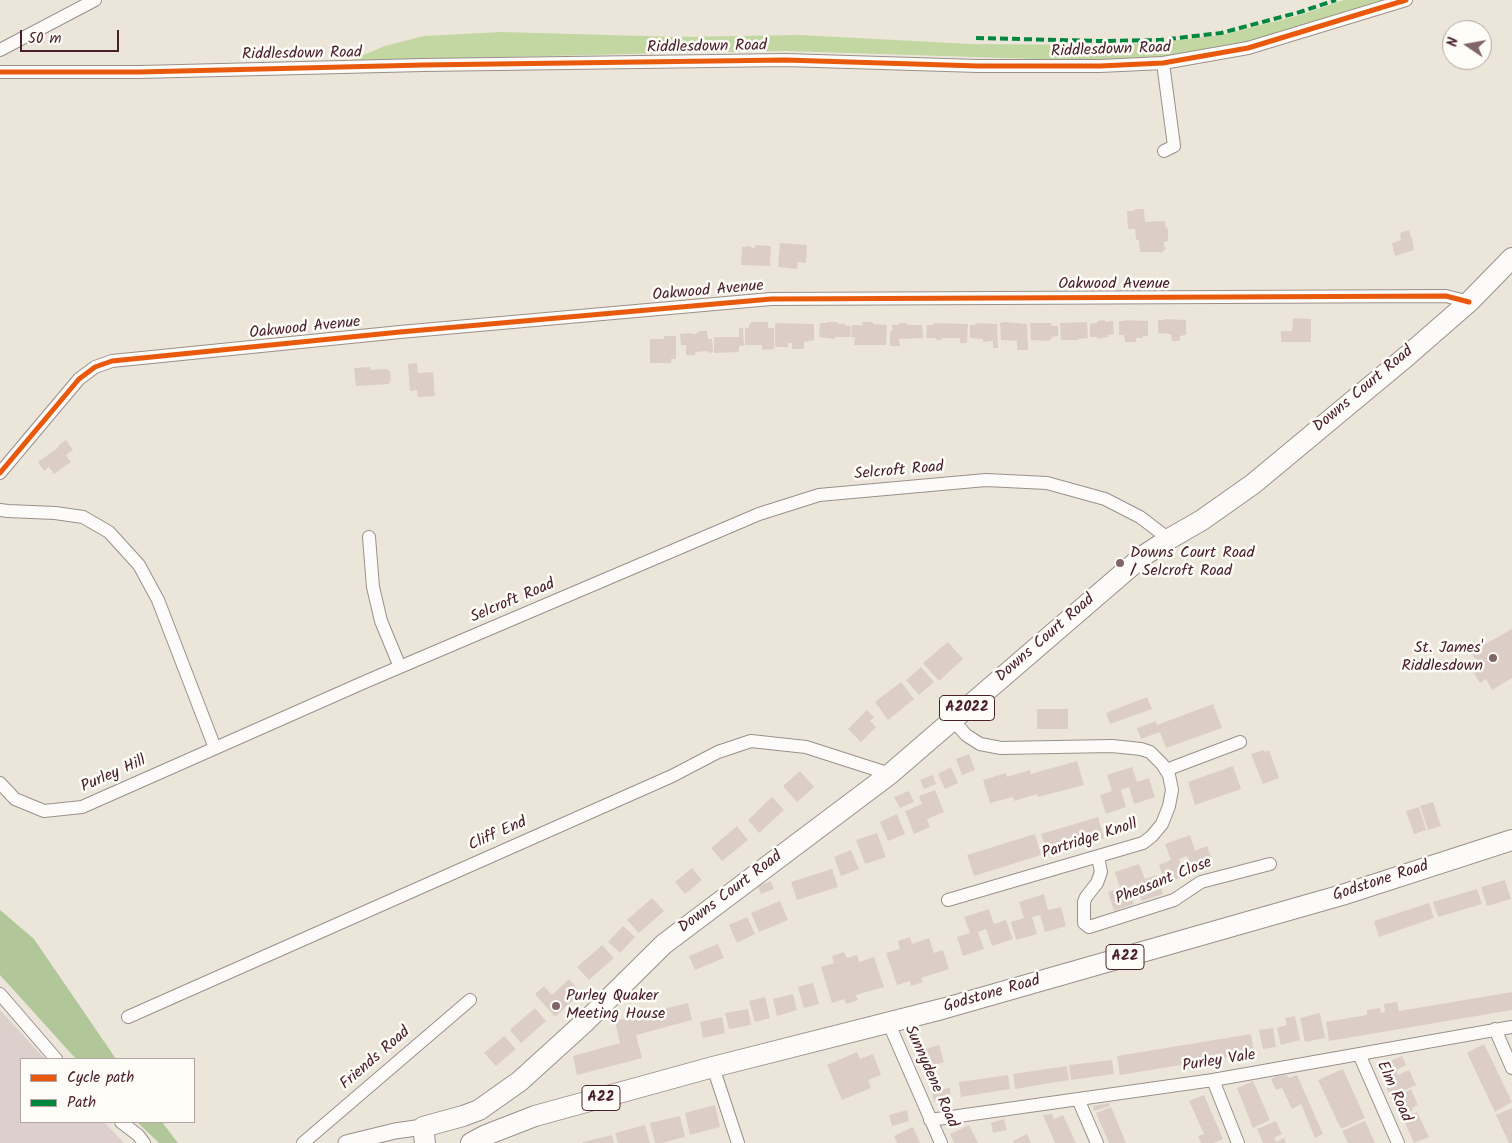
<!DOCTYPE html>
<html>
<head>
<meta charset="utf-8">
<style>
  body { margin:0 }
  #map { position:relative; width:1512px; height:1143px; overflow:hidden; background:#ebe6d9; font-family:Kalam,sans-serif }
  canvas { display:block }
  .legend { position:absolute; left:20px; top:1058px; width:175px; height:65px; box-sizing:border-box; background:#fdfcf7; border:1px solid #b5a4a5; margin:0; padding:6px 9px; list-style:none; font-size:15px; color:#4a1f2b }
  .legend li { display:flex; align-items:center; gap:10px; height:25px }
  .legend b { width:25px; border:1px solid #b5a4a5 }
  .north { position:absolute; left:1442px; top:20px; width:50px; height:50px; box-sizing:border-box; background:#fdfcf7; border:1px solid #b5a4a5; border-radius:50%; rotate:282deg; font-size:14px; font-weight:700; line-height:20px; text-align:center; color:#4a1f2b }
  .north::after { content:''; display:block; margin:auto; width:18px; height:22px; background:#826568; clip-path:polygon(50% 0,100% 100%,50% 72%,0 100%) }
  .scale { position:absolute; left:20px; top:30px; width:99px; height:22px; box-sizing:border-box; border:2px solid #4a1f2b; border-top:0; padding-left:6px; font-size:15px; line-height:18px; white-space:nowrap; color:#4a1f2b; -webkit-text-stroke:4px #fdfcf7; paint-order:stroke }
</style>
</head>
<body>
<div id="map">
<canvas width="1512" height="1143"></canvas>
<ul class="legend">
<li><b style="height:6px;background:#e8590c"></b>Cycle path</li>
<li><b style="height:6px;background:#00873e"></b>Path</li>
</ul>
<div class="north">N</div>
<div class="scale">50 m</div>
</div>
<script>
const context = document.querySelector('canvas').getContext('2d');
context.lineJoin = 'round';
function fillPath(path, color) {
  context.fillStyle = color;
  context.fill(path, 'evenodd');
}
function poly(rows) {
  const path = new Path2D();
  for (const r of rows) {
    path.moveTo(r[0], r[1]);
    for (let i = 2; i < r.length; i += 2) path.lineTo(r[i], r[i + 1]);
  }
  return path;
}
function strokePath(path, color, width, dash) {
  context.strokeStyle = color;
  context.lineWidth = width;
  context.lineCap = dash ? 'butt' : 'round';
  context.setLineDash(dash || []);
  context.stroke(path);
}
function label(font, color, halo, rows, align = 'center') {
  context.font = font + ' Kalam,sans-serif';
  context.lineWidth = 5;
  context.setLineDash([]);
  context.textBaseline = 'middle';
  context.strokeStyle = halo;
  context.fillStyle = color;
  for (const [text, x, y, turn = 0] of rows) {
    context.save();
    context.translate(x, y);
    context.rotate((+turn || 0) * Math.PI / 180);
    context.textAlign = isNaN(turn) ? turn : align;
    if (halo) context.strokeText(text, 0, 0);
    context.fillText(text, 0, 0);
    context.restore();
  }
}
fillPath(poly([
  [0,1010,45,1059,21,1059,21,1122,104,1122,124,1143,0,1143]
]), '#ddd0cc');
fillPath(poly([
  [1344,0,1383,0,1246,42,1162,58,1100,61,786,51,668,53,349,61,385,46,424,36,501,32,679,37,800,35,971,44,1101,45,1160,42,1222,35,1300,15]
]), '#c3d7a2');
fillPath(poly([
  [0,910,34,939,116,1059,76,1059,0,975],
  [137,1122,162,1122,178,1143,159,1143]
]), '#b1c79a');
fillPath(poly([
  [1134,209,1144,209,1145,222,1165,221,1166,229,1168,228,1168,241,1164,242,1164,246,1166,248,1161,253,1159,252,1140,252,1139,240,1136,240,1135,229,1128,229,1127,211,1135,211],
  [1409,230,1411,238,1412,237,1414,250,1395,256,1392,243,1401,240,1400,233],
  [780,243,807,245,806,263,798,262,797,269,778,267],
  [755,245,771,246,770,266,741,265,742,247,750,246,750,247,755,248],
  [1293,318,1311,319,1311,342,1281,342,1281,331,1292,331],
  [1164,319,1186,320,1186,335,1180,336,1180,341,1172,341,1171,334,1158,333,1158,320,1164,320],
  [1105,320,1105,322,1113,321,1114,334,1108,335,1108,337,1097,339,1097,337,1090,337,1090,324,1097,323,1097,321],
  [1125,320,1148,321,1148,336,1143,336,1143,338,1136,338,1136,342,1125,342,1124,335,1119,335,1119,321,1125,321],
  [751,322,768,322,768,328,774,328,774,349,762,350,762,345,745,345,745,328,749,328,749,324,751,324],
  [827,322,838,322,837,324,845,324,845,326,851,326,850,337,835,337,835,339,819,337,820,323,827,323],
  [862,322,873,322,873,324,887,325,886,345,854,345,855,337,851,337,852,325,863,325],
  [1005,322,1027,324,1028,350,1017,350,1017,341,1001,340,1000,323],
  [1087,322,1088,338,1078,339,1078,340,1061,340,1060,323],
  [775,323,814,324,814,340,804,342,804,349,792,349,792,343,788,343,788,347,775,347],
  [899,323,907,323,907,325,922,325,923,338,899,339,900,346,890,346,890,331,892,331,892,325,899,325],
  [934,323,968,324,967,343,960,343,960,338,942,338,941,340,936,340,935,338,926,338,927,325,934,325],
  [975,323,997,324,998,348,993,348,993,341,983,342,983,339,970,338,970,325,976,325],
  [1030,323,1051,323,1051,326,1058,326,1058,336,1052,337,1052,339,1049,340,1049,341,1031,340],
  [739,328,743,328,744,346,739,346,739,352,714,353,714,337,739,337],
  [700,331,707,331,708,339,712,339,713,352,709,353,708,351,695,352,695,355,686,355,686,345,681,345,680,334,692,333,692,334,695,334],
  [664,336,676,336,676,359,671,359,671,363,650,363,650,339,664,339],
  [417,363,418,373,433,372,435,396,418,397,417,390,410,391,408,364],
  [370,367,370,370,388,369,388,371,390,371,391,381,389,381,390,384,356,386,354,368],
  [66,440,73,450,66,455,71,462,54,474,49,467,44,471,38,462,59,447,58,446],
  [1512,629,1512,678,1492,690,1486,679,1480,683,1471,668,1478,664,1471,652],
  [948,642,963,659,939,681,923,663],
  [921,667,934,682,919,695,906,680],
  [901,682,914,699,888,720,875,702],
  [1147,697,1152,709,1110,724,1106,713],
  [1213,704,1222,728,1166,748,1160,732,1141,739,1137,728,1156,721,1157,725],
  [1037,709,1068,709,1068,729,1037,729],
  [867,710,874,717,870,721,876,727,861,742,848,729],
  [1264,750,1265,752,1269,750,1279,778,1263,784,1251,754],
  [969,754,975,770,962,775,956,759],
  [1077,761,1084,785,1038,797,1037,794,1014,801,1013,797,990,803,983,780,1006,773,1007,777,1030,770,1031,774],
  [1233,766,1241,789,1195,805,1188,782],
  [951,767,958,783,945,789,938,774],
  [1132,767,1137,782,1149,778,1155,797,1134,804,1129,787,1121,790,1126,807,1106,814,1100,795,1112,791,1107,775],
  [800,771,814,787,797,802,783,786],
  [933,775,936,784,924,789,920,780],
  [935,790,944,812,927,819,930,827,914,834,905,811,922,804,919,796],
  [909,791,914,802,900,808,894,797],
  [772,797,784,810,759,833,748,820],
  [1433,802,1441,826,1428,830,1420,806],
  [1419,807,1426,830,1414,834,1406,811],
  [897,814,905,834,888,841,880,822],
  [1098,817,1104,838,1048,855,1041,834],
  [737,826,748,840,722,861,711,848],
  [877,833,886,857,865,864,856,840],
  [1035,834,1041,855,974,876,967,855],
  [1190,835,1195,851,1207,846,1214,865,1193,873,1187,856,1179,859,1186,876,1165,883,1159,865,1171,860,1165,844],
  [851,850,859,869,841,876,834,857],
  [1139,864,1145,879,1157,875,1163,894,1142,901,1136,884,1129,887,1134,904,1114,911,1108,892,1120,888,1115,872],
  [692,868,702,880,685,894,675,882],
  [832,869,838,887,797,900,791,882],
  [1505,880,1511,899,1487,906,1481,887],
  [771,881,774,889,761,894,758,886],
  [1477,889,1482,904,1438,917,1433,902],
  [1044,894,1048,910,1061,907,1066,926,1045,932,1040,915,1032,917,1037,934,1016,940,1011,922,1024,918,1019,902],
  [652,898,664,911,639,933,627,920],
  [780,901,788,920,759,932,751,913],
  [1429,903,1434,918,1379,937,1374,921],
  [989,909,994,924,1006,920,1013,939,992,946,986,929,978,932,984,949,963,956,957,937,970,933,964,917],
  [747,917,755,934,737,943,729,925],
  [623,926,635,937,620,953,608,942],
  [910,937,912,944,929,938,934,953,943,950,949,969,921,978,923,982,911,986,910,981,897,985,886,953,900,949,898,941],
  [718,944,724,958,695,970,689,956],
  [602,945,614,958,589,980,577,967],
  [844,952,847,958,857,955,859,962,874,957,884,987,856,995,858,1000,846,1004,844,999,832,1003,821,967,834,963,832,956],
  [569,979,581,993,555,1017,535,994,544,986,552,995],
  [813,983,819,1004,804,1008,798,987],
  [1512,992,1512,1010,1329,1041,1326,1022,1367,1015,1367,1010,1380,1008,1381,1013,1385,1012,1384,1004,1397,1002,1399,1011],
  [793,994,797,1010,777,1016,773,999],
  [765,997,770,1018,755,1022,749,1001],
  [688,1003,692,1020,636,1035,642,1058,577,1075,573,1056,620,1043,615,1021],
  [535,1008,546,1021,521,1043,510,1030],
  [748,1009,751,1025,729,1029,725,1013],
  [1320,1013,1325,1038,1305,1042,1300,1018],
  [1295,1016,1300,1040,1281,1045,1277,1028,1287,1025,1285,1018],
  [722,1017,725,1033,703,1038,700,1022],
  [1273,1028,1276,1047,1263,1049,1259,1030],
  [1251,1034,1254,1053,1120,1075,1117,1056],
  [504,1036,516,1049,496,1066,484,1053],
  [1484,1044,1512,1102,1495,1112,1467,1053],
  [939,1045,944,1062,922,1069,917,1052],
  [857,1052,860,1059,873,1054,881,1075,868,1080,871,1088,842,1100,827,1065],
  [1402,1056,1406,1065,1396,1070,1398,1075,1409,1070,1416,1085,1405,1090,1406,1092,1411,1089,1418,1105,1412,1108,1413,1110,1399,1116,1376,1064,1389,1059,1390,1061],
  [1112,1060,1114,1074,1071,1080,1069,1065],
  [1067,1066,1069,1080,1015,1089,1013,1074],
  [1343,1069,1365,1118,1341,1129,1318,1080],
  [1008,1075,1010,1089,961,1097,959,1082],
  [1287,1075,1289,1078,1297,1075,1323,1134,1315,1138,1301,1104,1292,1109,1282,1088,1276,1090,1271,1079,1277,1076],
  [1253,1081,1270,1120,1253,1128,1237,1088],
  [950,1088,951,1100,934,1102,932,1090],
  [1204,1095,1223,1139,1214,1143,1201,1143,1198,1136,1204,1134,1189,1101],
  [1109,1103,1110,1106,1094,1111,1093,1106],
  [715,1105,720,1127,690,1135,685,1113],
  [1111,1107,1126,1143,1109,1143,1096,1113],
  [1512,1108,1512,1143,1509,1143,1496,1115],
  [907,1110,909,1121,892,1126,889,1115],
  [1417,1112,1429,1137,1414,1143,1403,1118],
  [1052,1114,1054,1119,1063,1115,1076,1143,1055,1143,1043,1115],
  [680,1116,685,1137,662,1143,655,1143,650,1123],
  [1004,1119,1007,1130,993,1133,991,1123],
  [1276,1121,1282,1134,1275,1137,1276,1142,1284,1138,1286,1143,1263,1143,1257,1129],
  [1365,1121,1375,1143,1348,1143,1342,1131],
  [645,1125,650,1143,618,1143,615,1133],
  [969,1125,978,1143,954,1143,950,1134],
  [913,1127,920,1143,897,1143,894,1136],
  [1027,1134,1031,1143,1014,1143,1013,1141],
  [612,1135,614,1143,583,1143,583,1142]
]), '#dccec7');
const minor = poly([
  [0,50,95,0],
  [1163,63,1174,146,1164,151],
  [0,72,140,72,423,65,785,60,978,66,1100,66,1163,63,1248,48,1406,0],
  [0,473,79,379,95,367,112,361,400,332,771,299,1446,296,1469,302],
  [0,510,8,511,55,513,83,517,109,532,139,565,158,600,215,748],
  [369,537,373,587,381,621,400,667],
  [1166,770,1240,742],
  [0,783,15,799,44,811,82,807,367,681,759,514,819,495,986,480,1047,483,1105,499,1140,517,1169,539],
  [1098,857,1101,872,1097,883,1086,897,1084,902,1084,923,1089,927,1174,900,1201,882,1270,864],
  [948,900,1143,843,1152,836,1162,824,1169,806,1172,790,1169,775,1162,764,1150,752,1141,749,1112,746,1001,748,980,744,966,735,953,720],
  [0,994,56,1059],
  [128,1017,672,776,718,752,751,741,806,747,890,774],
  [889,1024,941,1143],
  [1495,1029,1512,1068],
  [1359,1054,1398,1143],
  [713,1067,738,1143],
  [1213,1080,1238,1143],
  [1078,1099,1097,1143],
  [930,1120,1213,1080,1512,1027],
  [121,1122,138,1135,144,1143],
  [303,1143,470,1000]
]);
const tertiary = poly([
  [346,1143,395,1131,423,1127]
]);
const primary = poly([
  [425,1143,423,1127,463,1116,479,1110,520,1081,586,1021,664,944,890,774,1143,556,1169,539,1202,520,1253,484,1407,356,1469,302,1512,258]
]);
const trunk = poly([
  [471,1143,486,1135,535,1116,713,1067,942,1009,1342,895,1512,840]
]);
strokePath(minor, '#9a908b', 14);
strokePath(tertiary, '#9a908b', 17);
strokePath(primary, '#9a908b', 22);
strokePath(trunk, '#9a908b', 22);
strokePath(minor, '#fcfbf9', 12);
strokePath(tertiary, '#fcfbf9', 15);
strokePath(primary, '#fcfbf9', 20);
strokePath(trunk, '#fcfbf9', 20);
strokePath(poly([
  [976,38,1101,41,1160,40,1221,33,1300,12,1336,0]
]), '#00873e', 4, [8, 4]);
strokePath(poly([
  [0,72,140,72,423,65,785,60,978,66,1100,66,1163,63,1248,48,1406,0],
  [0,473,79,379,95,367,112,361,400,332,771,299,1446,296,1469,302]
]), '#e8590c', 5);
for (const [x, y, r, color] of [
  [1120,563,5,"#826568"],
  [1493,658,5,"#826568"],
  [556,1006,5,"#826568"]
]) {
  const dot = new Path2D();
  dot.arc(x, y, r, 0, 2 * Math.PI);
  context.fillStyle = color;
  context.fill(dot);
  strokePath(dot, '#fdfcf7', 2);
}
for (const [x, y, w] of [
  [967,708,55],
  [1125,957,38],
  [601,1098,38]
]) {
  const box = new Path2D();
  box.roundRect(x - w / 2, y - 12.5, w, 25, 4);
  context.fillStyle = '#fdfcf7';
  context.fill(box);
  strokePath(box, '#4a1f2b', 1);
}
label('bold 15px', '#4a1f2b', null, [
  ["A2022",967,708],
  ["A22",1125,957],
  ["A22",601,1098]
]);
label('16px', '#4a1f2b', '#fdfcf7', [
  ["Riddlesdown Road",707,48,-1],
  ["Riddlesdown Road",1111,51,-2],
  ["Riddlesdown Road",302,55,-1],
  ["Oakwood Avenue",1114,285],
  ["Oakwood Avenue",708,292,-5],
  ["Oakwood Avenue",305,329,-6],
  ["Downs Court Road",1364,390,-40],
  ["Selcroft Road",899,472,-5],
  ["Selcroft Road",513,602,-23],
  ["Downs Court Road",1046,639,-41],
  ["Purley Hill",114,775,-24],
  ["Cliff End",498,835,-24],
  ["Partridge Knoll",1090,840,-18],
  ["Pheasant Close",1164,882,-22],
  ["Godstone Road",1381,882,-18],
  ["Downs Court Road",731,893,-37],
  ["Godstone Road",992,995,-16],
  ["Friends Road",376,1059,-41],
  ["Purley Vale",1219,1062,-9],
  ["Sunnydene Road",930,1077,66],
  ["Elm Road",1393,1092,66]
]);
label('16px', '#4a1f2b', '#fdfcf7', [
  ["Downs Court Road",1130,554],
  ["/ Selcroft Road",1130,572],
  ["St. James'",1483,649,"right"],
  ["Riddlesdown",1483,667,"right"],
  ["Purley Quaker",566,997],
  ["Meeting House",566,1015]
], 'left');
</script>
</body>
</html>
